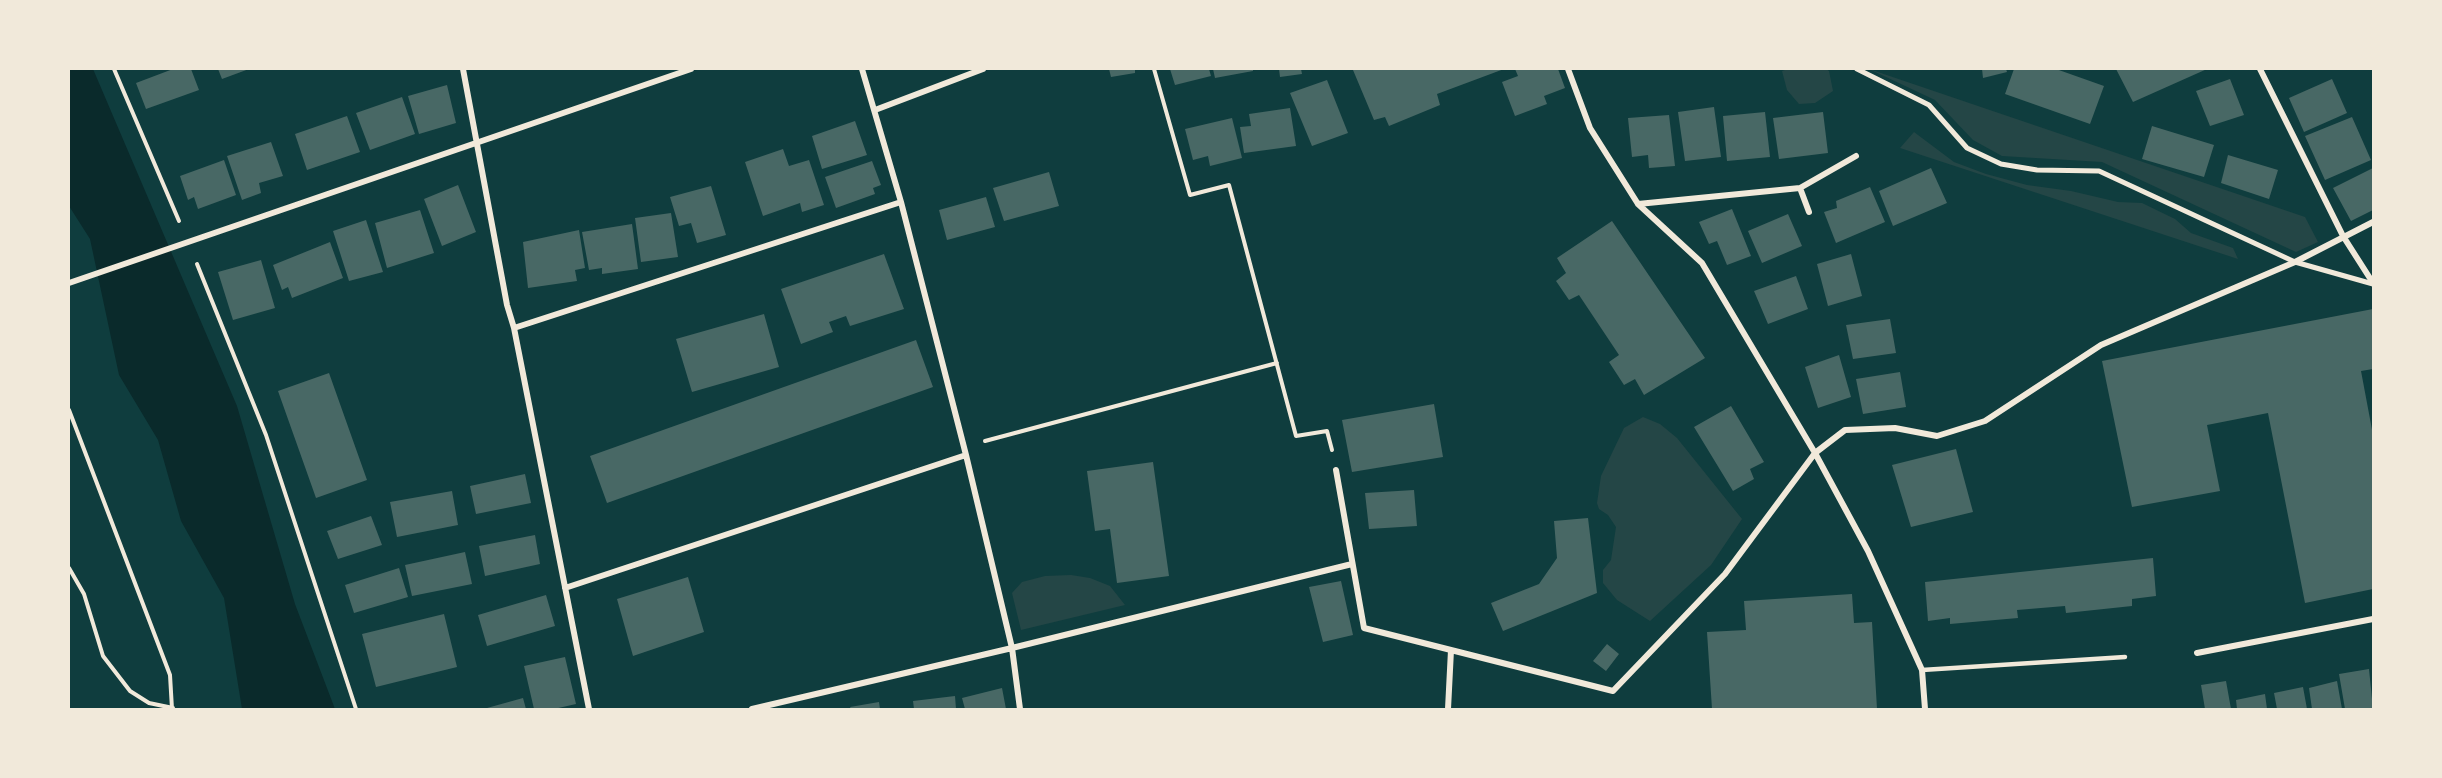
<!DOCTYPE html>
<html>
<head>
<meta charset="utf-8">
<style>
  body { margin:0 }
  #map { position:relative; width:2442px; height:778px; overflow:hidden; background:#0f3d3e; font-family:Arial,sans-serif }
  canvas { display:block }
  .frame { position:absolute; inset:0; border:70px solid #f1e9da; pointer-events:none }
</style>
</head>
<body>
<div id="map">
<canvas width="2442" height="778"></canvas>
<div class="frame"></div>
</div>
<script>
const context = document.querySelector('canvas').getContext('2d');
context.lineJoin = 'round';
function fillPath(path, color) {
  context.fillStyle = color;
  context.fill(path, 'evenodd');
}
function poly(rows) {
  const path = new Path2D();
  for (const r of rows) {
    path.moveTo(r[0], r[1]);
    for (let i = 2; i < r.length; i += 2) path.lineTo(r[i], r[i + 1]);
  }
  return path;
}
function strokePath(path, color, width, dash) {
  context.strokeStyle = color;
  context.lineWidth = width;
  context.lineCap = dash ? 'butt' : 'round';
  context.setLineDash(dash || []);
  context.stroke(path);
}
fillPath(poly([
  [1788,69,1826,69,1829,71,1833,91,1815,103,1799,104,1787,90,1782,71],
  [1869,69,2305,217,2318,242,2296,252,2102,162,2002,156,1973,140,1935,100],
  [1914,132,1954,162,1986,174,2027,185,2071,191,2118,202,2142,203,2175,219,2191,233,2233,248,2238,259,1900,148],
  [1643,417,1660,424,1677,438,1742,519,1711,565,1650,621,1617,600,1603,583,1603,570,1611,560,1616,527,1608,515,1599,509,1597,503,1601,476,1624,428],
  [1071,575,1090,578,1110,586,1125,605,1021,630,1012,593,1022,582,1045,576]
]), '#244646');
fillPath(poly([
  [69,69,93,69,237,406,295,604,335,709,242,709,224,598,181,521,158,440,119,375,90,239,69,206]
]), '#0a2a2b');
fillPath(poly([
  [173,69,191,69,199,90,146,109,136,83],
  [218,69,249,69,222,79],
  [1109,69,1135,69,1135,73,1111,77],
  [1170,69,1209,69,1211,76,1175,85],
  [1213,69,1253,69,1253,71,1215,78],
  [1279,69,1301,69,1302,74,1280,77],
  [1504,69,1437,94,1440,105,1389,126,1385,117,1374,120,1353,70],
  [1515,69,1558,69,1565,88,1544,96,1547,104,1515,116,1502,82,1518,76],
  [1982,69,2006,69,2007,72,1983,78],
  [2014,69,2056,69,2104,86,2090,124,2005,94],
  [2116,69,2207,69,2133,102],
  [2230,79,2244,115,2210,126,2196,91],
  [2332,79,2347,113,2304,132,2289,98],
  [1327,80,1348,133,1312,146,1290,93],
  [447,85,456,123,419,134,408,96],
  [402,97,415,134,370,150,356,113],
  [1714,107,1721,157,1685,161,1678,112],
  [1290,108,1296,146,1244,153,1240,127,1251,126,1249,114],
  [1765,112,1770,157,1727,161,1723,116],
  [1823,112,1828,153,1779,159,1773,118],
  [1669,115,1675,166,1649,168,1648,155,1632,157,1628,118],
  [347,116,360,152,307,170,295,134],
  [2352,117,2371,160,2325,180,2305,136],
  [1232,118,1242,158,1210,166,1208,156,1193,160,1185,129],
  [855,121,867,155,822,169,812,136],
  [2152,126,2214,145,2204,177,2142,159],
  [271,142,283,176,259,183,261,193,242,200,227,156],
  [783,149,789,166,809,160,824,205,802,212,800,203,763,216,745,162],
  [2228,155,2278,170,2269,199,2221,183],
  [224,160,236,195,198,209,194,197,188,200,180,176],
  [872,161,881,185,873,188,875,194,836,208,825,177],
  [1931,168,1947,203,1893,226,1879,191],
  [2373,168,2373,210,2351,221,2333,188],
  [1049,172,1059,206,1004,221,993,188],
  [458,185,476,232,442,246,424,199],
  [711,186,726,235,697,243,691,223,679,226,670,197],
  [1870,187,1885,222,1836,243,1824,212,1837,208,1836,201],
  [986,197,995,227,947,240,939,210],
  [1732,209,1751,256,1727,265,1717,241,1709,244,1699,222],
  [420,210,434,253,387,268,375,223],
  [671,213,678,257,641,262,635,218],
  [1788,214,1802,246,1762,263,1748,231],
  [366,220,383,272,349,281,333,231],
  [1612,221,1705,358,1644,395,1635,379,1624,385,1609,362,1619,355,1579,295,1569,300,1556,281,1566,273,1557,258],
  [632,224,638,269,602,274,602,268,589,270,582,232],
  [579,230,585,268,575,270,577,281,528,288,523,242],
  [330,242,343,278,292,298,288,287,282,290,273,265],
  [884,254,904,309,850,326,846,316,829,322,833,332,801,344,781,289],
  [1851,254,1862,296,1828,306,1817,264],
  [261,260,275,308,233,320,218,272],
  [1796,276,1808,309,1768,324,1754,291],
  [2373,309,2373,369,2361,371,2373,435,2373,589,2305,603,2268,413,2207,425,2220,491,2132,507,2102,361],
  [764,314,779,367,692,392,676,339],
  [1890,319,1896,353,1853,359,1846,325],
  [916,340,933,387,607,503,590,456],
  [1839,355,1851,397,1818,408,1805,367],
  [1900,372,1906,407,1863,414,1856,379],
  [329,373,367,480,316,498,278,391],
  [1434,404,1443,457,1352,472,1342,420],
  [1731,406,1764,462,1750,469,1754,479,1733,491,1694,427],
  [1956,449,1973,512,1911,527,1892,465],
  [1153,462,1169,576,1117,583,1110,529,1095,531,1087,471],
  [525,474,531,503,476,514,470,486],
  [1414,490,1417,526,1369,529,1365,493],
  [452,491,458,525,397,537,390,502],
  [371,516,382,545,338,559,327,531],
  [1588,518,1597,593,1503,631,1491,603,1539,584,1557,558,1554,521],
  [535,535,540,564,485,576,479,546],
  [465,552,472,584,412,596,405,565],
  [2153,558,2156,596,2132,599,2132,606,2066,613,2065,606,2017,610,2018,618,1950,624,1950,618,1928,621,1925,582],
  [399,568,408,597,354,613,345,585],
  [688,577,704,632,633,656,617,599],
  [1341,581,1353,635,1323,642,1309,587],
  [1852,594,1854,623,1872,622,1877,709,1712,709,1707,632,1746,630,1744,601],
  [546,595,555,626,487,646,478,615],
  [444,614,457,667,376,687,362,634],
  [1607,644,1619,654,1606,671,1593,661],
  [565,657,576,704,554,709,534,709,524,666],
  [2369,669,2373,709,2345,709,2339,674],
  [2226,681,2231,709,2205,709,2201,685],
  [2337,681,2342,709,2312,709,2309,688],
  [2303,687,2307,709,2277,709,2274,693],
  [1002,688,1006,709,965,709,962,698],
  [2265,694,2267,709,2237,709,2236,700],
  [955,696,956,709,914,709,913,701],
  [523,698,526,709,487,709,487,708],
  [879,702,880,709,851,709,850,707]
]), '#486865');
strokePath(poly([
  [114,69,179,221],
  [1154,69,1190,195,1229,185,1296,436,1327,431,1332,450],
  [197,264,266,435,356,709],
  [69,410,170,675,172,709],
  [985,441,1277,363],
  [69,568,84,594,103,656,130,691,149,703,173,708]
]), '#f1e9da', 4);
strokePath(poly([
  [1922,670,2125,657]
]), '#f1e9da', 4.5);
strokePath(poly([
  [1857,69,1929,105,1967,148,2001,164,2037,170,2099,171,2295,262,2373,284]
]), '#f1e9da', 5);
strokePath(poly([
  [463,69,507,305,514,328,589,709],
  [862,69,901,202,966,455,1012,648,1020,709],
  [1568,69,1590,128,1638,204,1702,263,1815,453,1868,551,1922,670,1925,709],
  [2260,69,2343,236,2373,283],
  [875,110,983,69],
  [1800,188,1809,212],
  [1638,204,1800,188,1856,156],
  [69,283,691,69],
  [514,328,901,202],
  [1336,470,1364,628,1613,691,1725,574,1815,453,1845,430,1895,428,1937,436,1985,421,2101,345,2295,262,2373,222],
  [565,588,966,455],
  [2197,653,2373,619],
  [752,709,1012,648,1352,564],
  [1448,709,1451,650]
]), '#f1e9da', 6);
</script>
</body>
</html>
